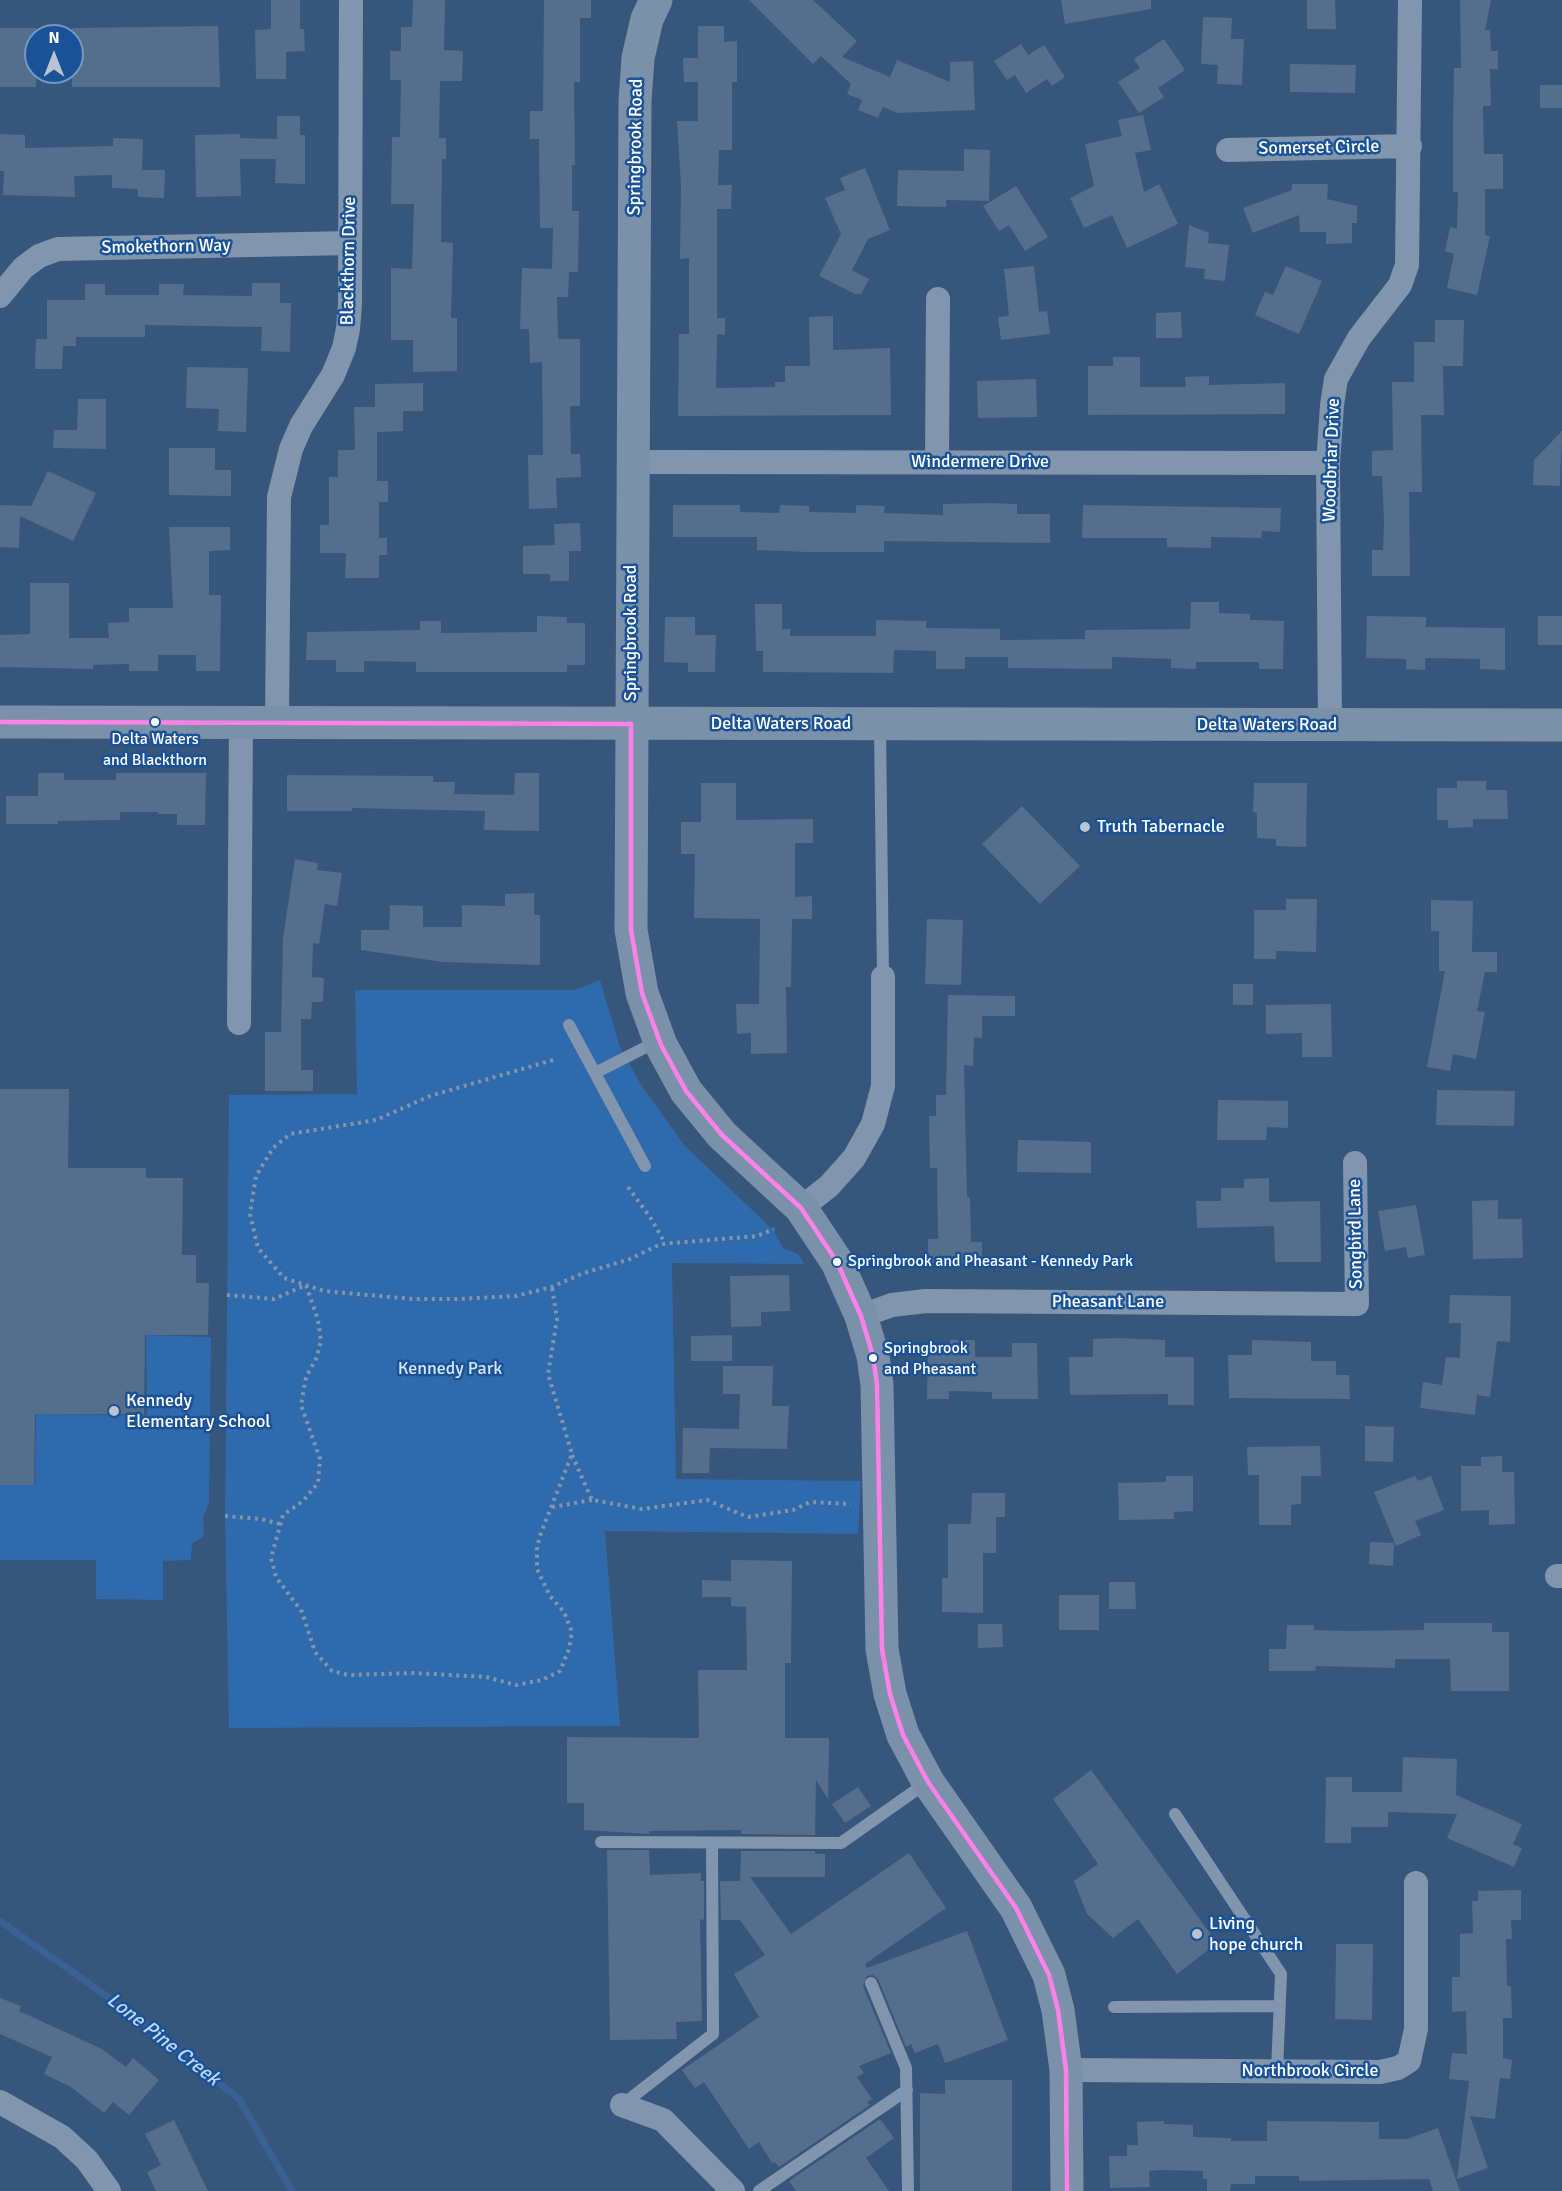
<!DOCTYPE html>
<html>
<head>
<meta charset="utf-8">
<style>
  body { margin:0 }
  #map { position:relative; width:1562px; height:2191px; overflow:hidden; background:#37567b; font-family:Signika,sans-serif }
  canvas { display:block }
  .north { position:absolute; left:24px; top:24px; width:60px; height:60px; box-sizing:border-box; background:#1a5298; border:2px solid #7697c1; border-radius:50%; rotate:0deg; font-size:16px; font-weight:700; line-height:24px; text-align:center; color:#fff }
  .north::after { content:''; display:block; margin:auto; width:21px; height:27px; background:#b9c4d1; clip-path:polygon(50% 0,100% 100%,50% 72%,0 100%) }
</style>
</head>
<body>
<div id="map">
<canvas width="1562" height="2191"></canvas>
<div class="north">N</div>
</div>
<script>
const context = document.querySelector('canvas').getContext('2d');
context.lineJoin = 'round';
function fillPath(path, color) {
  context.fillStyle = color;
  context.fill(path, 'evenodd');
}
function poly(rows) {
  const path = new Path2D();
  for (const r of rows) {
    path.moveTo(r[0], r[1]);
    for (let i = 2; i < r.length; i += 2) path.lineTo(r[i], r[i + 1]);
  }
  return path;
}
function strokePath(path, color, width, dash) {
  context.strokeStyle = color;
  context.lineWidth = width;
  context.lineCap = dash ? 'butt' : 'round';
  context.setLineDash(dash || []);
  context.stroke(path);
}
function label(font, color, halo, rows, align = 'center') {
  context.font = font + ' Signika,sans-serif';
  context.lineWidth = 5;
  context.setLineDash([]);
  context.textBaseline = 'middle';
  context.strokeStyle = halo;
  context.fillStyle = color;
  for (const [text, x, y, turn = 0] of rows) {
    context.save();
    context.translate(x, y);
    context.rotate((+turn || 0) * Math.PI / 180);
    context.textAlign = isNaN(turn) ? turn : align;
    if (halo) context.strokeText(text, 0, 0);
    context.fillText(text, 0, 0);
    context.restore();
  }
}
fillPath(poly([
  [600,980,620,1047,641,1085,684,1145,773,1230,783,1248,798,1254,804,1264,672,1263,676,1479,861,1481,858,1534,605,1531,620,1726,229,1728,225,1516,229,1095,357,1094,355,990,575,990],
  [146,1335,211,1337,209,1503,203,1517,204,1536,192,1544,191,1560,163,1561,163,1600,96,1599,96,1560,0,1560,0,1483,35,1483,36,1414,147,1415]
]), '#2f6aad');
strokePath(poly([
  [0,1921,138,2018,239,2099,292,2191]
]), '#3a6193', 7);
fillPath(poly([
  [271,0,300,0,300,29,304,29,305,51,286,52,286,79,256,79,255,30,271,29],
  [413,0,445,0,444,50,463,51,462,81,440,81,439,138,446,138,446,159,442,159,441,242,453,243,451,318,457,318,457,371,413,372,413,340,391,340,391,268,412,269,414,204,391,204,392,137,400,137,401,80,390,80,390,51,401,51,401,27,412,27],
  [544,0,591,0,591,18,580,18,580,82,574,82,575,165,572,165,572,211,579,211,578,272,569,272,568,297,557,297,558,339,580,339,580,406,570,406,571,454,580,454,581,477,556,478,557,508,529,509,528,455,543,455,542,362,530,363,529,329,520,329,522,268,552,269,553,228,540,228,539,139,530,139,530,111,543,111],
  [749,0,813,0,857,41,842,57,890,77,897,60,950,82,950,62,973,61,975,110,897,113,883,107,878,118,858,110,862,100,847,94,851,84,821,56,813,64],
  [1061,0,1151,0,1151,9,1065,24],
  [1307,0,1335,0,1336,29,1307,29],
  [1460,0,1491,0,1485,30,1490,30,1491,51,1498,51,1498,69,1490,69,1491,106,1483,106,1484,154,1503,154,1503,189,1485,189,1485,235,1490,236,1477,295,1447,288,1454,254,1445,251,1450,227,1457,229,1458,192,1453,192,1453,127,1454,68,1461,68],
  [1203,17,1232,18,1231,39,1244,39,1242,85,1217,84,1218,65,1201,64],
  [218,26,220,87,72,87,72,28],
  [698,26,724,26,724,42,737,41,737,82,732,82,732,150,719,150,718,185,732,185,731,209,717,209,717,318,725,318,725,335,717,334,716,388,775,387,775,382,785,382,785,366,810,366,809,317,833,316,833,350,890,348,891,415,678,416,679,334,689,334,689,258,680,259,681,185,677,121,698,121,698,82,684,82,683,58,698,58],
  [0,28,36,28,36,87,0,87],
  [1164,39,1185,70,1158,88,1164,97,1139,113,1118,82,1140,68,1134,59],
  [1021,44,1028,55,1044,45,1065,77,1052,86,1047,79,1026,93,1015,75,1007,80,994,61],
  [1290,64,1356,65,1355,93,1290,92],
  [1540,85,1562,85,1562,108,1540,108],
  [1143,115,1151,150,1135,153,1144,192,1159,184,1178,224,1127,248,1112,215,1084,228,1070,198,1094,186,1085,144,1122,136,1118,120],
  [277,116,300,116,300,135,305,135,305,184,275,183,276,159,240,159,241,196,196,197,195,135,240,134,240,138,277,139],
  [0,134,25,135,25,148,113,146,113,138,143,139,142,170,165,170,164,198,138,197,138,189,112,188,112,175,74,176,75,197,3,195,4,171,0,171],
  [964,149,990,150,989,201,946,200,946,207,897,206,898,170,964,171],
  [865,168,890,230,868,239,852,270,869,279,861,294,855,294,819,276,841,234,825,198,845,190,840,178],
  [1292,184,1328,184,1327,199,1357,206,1357,223,1352,223,1352,243,1326,244,1326,232,1300,232,1299,215,1253,233,1243,208,1292,190],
  [1016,186,1048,237,1025,251,1009,225,999,231,983,206],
  [1189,225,1209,233,1208,243,1229,245,1225,281,1204,279,1205,269,1185,267],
  [1034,266,1039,312,1047,311,1050,334,1001,340,998,317,1009,316,1004,269],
  [1286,266,1322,281,1299,334,1255,315,1265,292,1273,295],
  [252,283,280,283,280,303,291,303,290,352,261,351,262,327,145,325,145,337,76,337,76,346,63,346,62,369,35,369,36,339,47,339,47,300,85,300,85,284,105,284,105,295,159,295,159,284,184,284,183,295,252,296],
  [1181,312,1182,338,1156,338,1156,313],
  [1435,320,1464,320,1463,366,1443,366,1444,415,1421,415,1422,492,1409,492,1410,576,1372,576,1372,550,1383,550,1384,522,1382,476,1372,476,1372,451,1393,450,1392,382,1414,382,1414,342,1435,342],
  [1113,357,1140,357,1140,387,1186,387,1185,377,1209,376,1209,385,1285,383,1285,414,1088,415,1088,366,1113,366],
  [187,367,248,368,246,432,218,431,219,409,186,408],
  [1036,379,1037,417,978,418,977,381],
  [423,383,423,411,403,411,403,431,377,432,377,481,388,481,388,502,379,502,379,538,387,538,387,555,379,555,379,578,345,578,346,553,320,553,320,525,329,525,329,477,338,477,338,450,355,450,354,407,375,407,375,384],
  [78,399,106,399,106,449,53,448,54,430,77,430],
  [1562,431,1560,486,1533,485,1534,460],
  [169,448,215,448,215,470,231,470,231,496,169,495],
  [48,471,96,493,73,541,20,516,19,548,0,547,0,505,31,506],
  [989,503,1017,504,1017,514,1050,514,1050,543,884,541,884,552,808,552,757,550,757,537,673,537,673,505,740,505,740,512,779,513,780,505,809,506,809,512,856,513,856,505,885,506,884,513,943,515,943,504],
  [1083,505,1281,508,1280,532,1262,531,1261,538,1211,537,1211,548,1167,547,1167,538,1082,538],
  [580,523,581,551,569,551,569,581,550,581,550,574,523,574,523,546,555,545,554,524],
  [169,527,230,527,230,550,209,551,209,595,221,595,220,671,196,671,196,655,158,655,158,671,129,671,129,664,93,665,93,669,0,667,0,635,30,634,30,583,69,583,69,638,109,638,108,623,129,622,129,608,173,608],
  [1191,602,1219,602,1219,613,1250,614,1250,620,1284,621,1283,669,1259,669,1259,662,1196,662,1196,669,1171,668,1171,659,1112,657,1112,669,1008,668,1008,657,965,657,965,669,936,669,936,651,894,650,893,673,763,672,763,651,756,651,755,604,782,604,782,629,790,629,790,636,876,636,876,620,926,621,926,628,1000,629,1000,640,1085,639,1085,630,1190,629],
  [537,616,567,617,567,623,585,623,585,665,567,665,567,672,416,672,416,662,364,661,364,672,336,672,336,660,306,660,307,632,420,630,420,621,441,621,441,633,537,632],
  [1367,616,1426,617,1426,627,1505,628,1505,670,1480,669,1480,659,1425,658,1425,670,1406,669,1406,659,1366,658],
  [1538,616,1562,616,1562,645,1538,645],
  [665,617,695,617,695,635,716,635,715,672,688,672,688,663,664,662],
  [38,773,64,773,64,780,116,780,116,773,206,773,205,825,177,825,177,814,158,814,158,812,120,812,120,820,58,821,58,824,6,824,6,796,38,796],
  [515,773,539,773,539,831,484,830,485,811,352,808,352,811,287,811,287,775,433,776,433,782,455,782,454,794,514,795],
  [1457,781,1486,781,1486,790,1507,790,1508,819,1473,819,1473,827,1448,828,1448,820,1437,820,1437,788,1457,788],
  [701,783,736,783,736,820,813,819,813,843,795,843,795,897,812,896,812,919,792,919,791,987,786,987,787,1053,751,1054,751,1033,737,1034,736,1004,759,1004,760,919,694,918,695,854,681,854,681,822,701,822],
  [1254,783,1307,783,1306,847,1276,846,1276,839,1257,838,1257,813,1253,812],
  [1022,806,1080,866,1040,904,982,844],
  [295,859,318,863,317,870,342,873,337,906,325,904,319,944,313,943,312,977,324,978,323,1002,312,1002,311,1019,301,1019,301,1070,313,1070,313,1091,265,1091,265,1032,281,1032,283,938],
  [534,893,534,915,540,915,540,965,443,962,361,950,361,930,389,930,390,905,423,906,423,927,462,927,462,905,505,906,505,894],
  [1286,899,1317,899,1316,952,1276,951,1276,959,1254,959,1254,910,1286,910],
  [1431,900,1473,901,1472,952,1497,952,1497,972,1485,972,1477,1011,1485,1012,1476,1059,1453,1054,1450,1071,1427,1067,1445,971,1439,971,1439,931,1431,931],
  [927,919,963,920,961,985,925,984],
  [1233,984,1253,984,1253,1005,1233,1005],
  [948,995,1015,996,1015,1016,982,1016,982,1038,974,1037,973,1066,964,1065,967,1197,970,1197,971,1242,982,1242,982,1263,928,1264,928,1239,938,1239,937,1168,930,1168,929,1116,936,1116,936,1095,946,1095],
  [1331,1004,1332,1057,1302,1057,1302,1033,1266,1034,1266,1005],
  [0,1089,69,1089,68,1168,146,1168,146,1178,183,1178,182,1255,196,1255,196,1283,209,1283,208,1335,145,1335,144,1414,35,1414,34,1485,0,1485],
  [1437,1090,1515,1091,1514,1126,1436,1125],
  [1218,1100,1288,1101,1288,1128,1267,1127,1266,1140,1217,1140],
  [1018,1140,1091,1142,1091,1173,1017,1172],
  [1269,1178,1269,1202,1320,1201,1321,1262,1275,1262,1274,1226,1197,1228,1196,1201,1221,1201,1221,1188,1244,1188,1244,1179],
  [1498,1200,1498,1219,1522,1219,1523,1258,1473,1259,1472,1201],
  [1416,1205,1425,1255,1408,1258,1406,1247,1385,1251,1378,1211],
  [789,1275,790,1311,761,1312,761,1326,731,1327,730,1276],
  [1450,1295,1511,1296,1510,1342,1497,1341,1490,1397,1477,1395,1475,1415,1420,1408,1423,1382,1442,1385,1446,1357,1460,1358,1461,1323,1449,1323],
  [732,1335,732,1361,691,1361,691,1336],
  [1118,1338,1165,1340,1165,1357,1194,1357,1194,1405,1168,1405,1168,1394,1070,1395,1069,1357,1093,1357,1093,1339],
  [950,1340,975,1340,975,1357,1012,1357,1012,1343,1037,1343,1038,1399,992,1399,992,1392,949,1391,949,1399,927,1399,928,1348,950,1348],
  [1252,1340,1311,1342,1311,1361,1336,1361,1336,1375,1349,1375,1350,1399,1229,1398,1228,1355,1252,1355],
  [723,1366,773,1366,772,1406,789,1406,787,1449,710,1448,709,1473,682,1473,683,1428,739,1429,740,1394,723,1394],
  [1365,1426,1394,1427,1393,1462,1365,1461],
  [1320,1446,1321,1476,1301,1476,1301,1504,1291,1505,1291,1525,1259,1525,1259,1475,1248,1475,1247,1447],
  [1502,1456,1502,1472,1514,1472,1515,1524,1489,1525,1489,1510,1461,1511,1461,1466,1481,1466,1481,1457],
  [1166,1476,1193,1476,1193,1511,1174,1512,1174,1519,1119,1520,1118,1483,1166,1482],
  [1415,1476,1418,1481,1431,1476,1444,1510,1415,1521,1421,1535,1396,1546,1374,1492],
  [972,1493,1005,1493,1005,1517,996,1517,996,1553,983,1553,983,1613,942,1612,942,1578,948,1578,948,1524,971,1524],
  [1370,1542,1394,1543,1393,1566,1369,1564],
  [731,1560,792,1561,791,1663,785,1663,785,1738,829,1738,828,1799,816,1780,815,1835,741,1834,741,1830,649,1831,649,1834,584,1830,584,1803,567,1803,567,1737,699,1738,698,1670,747,1670,746,1607,731,1606,731,1597,702,1597,702,1580,731,1581],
  [1109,1582,1135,1582,1136,1609,1109,1609],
  [1059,1595,1099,1595,1099,1630,1059,1630],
  [1424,1623,1492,1623,1492,1632,1509,1632,1509,1691,1451,1691,1450,1659,1395,1659,1395,1668,1316,1666,1315,1671,1269,1671,1269,1649,1286,1649,1287,1625,1314,1625,1314,1630,1346,1631,1424,1630],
  [978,1624,1002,1624,1003,1647,978,1648],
  [1403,1757,1457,1759,1456,1795,1522,1824,1513,1844,1522,1848,1514,1867,1447,1838,1457,1814,1388,1812,1388,1827,1351,1827,1351,1843,1325,1843,1326,1777,1352,1777,1352,1792,1402,1792],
  [1091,1770,1217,1943,1177,1974,1138,1919,1113,1938,1087,1914,1074,1881,1098,1864,1053,1799],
  [858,1787,871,1806,845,1823,832,1804],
  [607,1850,649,1850,650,1875,701,1873,701,1881,704,1881,704,1920,700,1919,702,2021,676,2022,677,2039,610,2040],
  [741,1851,815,1851,815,1854,825,1854,825,1877,750,1877,791,1934,909,1853,946,1908,865,1964,867,1968,967,1931,1008,2040,945,2063,938,2044,915,2053,911,2044,906,2047,878,1979,873,1975,867,1976,863,1986,891,2053,859,2066,864,2073,857,2077,872,2099,867,2102,870,2105,779,2167,775,2162,772,2163,759,2142,749,2149,704,2082,695,2088,682,2070,759,2017,734,1974,765,1955,740,1920,721,1920,720,1881,740,1881],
  [1521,1890,1521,1920,1511,1920,1512,1939,1506,1939,1507,1986,1511,1986,1512,2018,1503,2018,1503,2058,1512,2060,1510,2079,1500,2078,1495,2119,1470,2116,1488,2168,1457,2179,1469,2081,1449,2079,1452,2053,1467,2054,1466,2011,1452,2012,1452,1977,1460,1977,1460,1934,1473,1933,1472,1901,1478,1901,1478,1891],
  [1336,1944,1373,1944,1372,2020,1335,2019],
  [0,1998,21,2006,19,2011,102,2049,126,2067,133,2058,159,2080,129,2115,113,2102,104,2113,71,2087,44,2074,52,2057,0,2034],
  [945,2080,1012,2080,1012,2191,920,2191,920,2093,945,2094],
  [880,2119,894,2138,866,2158,889,2191,796,2191,789,2181],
  [174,2120,208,2191,156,2191,147,2172,161,2165,145,2134],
  [1164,2121,1164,2124,1193,2125,1193,2137,1231,2138,1231,2141,1267,2141,1267,2121,1379,2122,1379,2139,1407,2139,1438,2128,1460,2191,1433,2191,1429,2179,1299,2181,1299,2176,1255,2176,1255,2184,1231,2184,1230,2191,1207,2191,1207,2179,1203,2179,1203,2171,1160,2170,1149,2171,1150,2187,1110,2188,1109,2156,1127,2156,1127,2145,1138,2145,1137,2122]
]), '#556e8c');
strokePath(poly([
  [553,1060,430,1096,376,1120,290,1134,273,1148,256,1176,250,1214,258,1248,284,1278,324,1291,412,1299,459,1299,516,1296,552,1287,581,1274,630,1259,661,1244,757,1236,774,1229],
  [628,1187,650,1217,665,1243],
  [227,1295,274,1299,306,1285,318,1320,321,1341,316,1359,306,1377,301,1405,320,1459,318,1483,303,1501,283,1515,271,1558,276,1577,302,1612,315,1652,332,1671,348,1675,414,1673,486,1677,516,1685,542,1680,560,1671,569,1649,572,1632,564,1612,550,1596,537,1569,537,1547,541,1533,572,1454,548,1374,557,1319,552,1287],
  [572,1455,592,1500,642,1509,707,1500,748,1517,793,1510,810,1502,851,1504],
  [552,1507,592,1500],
  [225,1516,261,1519,280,1524]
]), '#8196ad', 4, [3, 4.5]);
strokePath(poly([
  [880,726,883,977],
  [569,1025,645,1166],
  [595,1073,658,1041],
  [1175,1814,1281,1974,1277,2072],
  [601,1842,841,1843,926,1783],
  [871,1983,906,2068,908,2191],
  [1114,2007,1279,2006],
  [622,2105,713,2034,712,1843],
  [759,2191,907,2090]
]), '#8196ad', 12);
strokePath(poly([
  [1228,150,1410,146],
  [0,296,23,268,39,256,58,249,350,243],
  [632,462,1328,463],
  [937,462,938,299],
  [277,723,279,497,291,449,301,426,333,375,344,348,348,329,350,304,351,0],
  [1330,725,1328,463,1332,405,1336,379,1359,338,1400,285,1407,265,1410,0],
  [239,1023,241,723],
  [801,1208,829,1186,854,1158,873,1124,883,1086,883,977],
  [861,1316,892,1305,926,1301,1357,1304,1355,1163],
  [1557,1576,1562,1576],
  [1066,2070,1380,2072,1398,2068,1409,2061,1416,2029,1416,1883],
  [0,2102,62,2137,87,2160,109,2191],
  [622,2105,663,2120,733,2191]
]), '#8196ad', 24);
strokePath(poly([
  [656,0,647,19,638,58,635,101,631,930,642,993,661,1045,686,1091,722,1135,801,1208,837,1262,861,1316,873,1356,877,1385,882,1649,890,1694,903,1735,928,1782,1016,1908,1049,1975,1058,2010,1066,2070,1067,2191],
  [0,722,1562,725]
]), '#7b91aa', 33);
strokePath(poly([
  [0,722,631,724],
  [631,724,631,930,642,993,661,1045,686,1091,722,1135,801,1208,837,1262,861,1316,873,1356,877,1385,882,1649,890,1694,903,1735,928,1782,1016,1908,1049,1975,1058,2010,1066,2070,1067,2191]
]), '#ff80e9', 4.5);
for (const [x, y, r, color] of [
  [155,722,5,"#fff"],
  [1085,827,6,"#b9c4d1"],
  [837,1262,5,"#fff"],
  [873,1358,5,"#fff"],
  [114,1411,6,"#b9c4d1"],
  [1197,1934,6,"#b9c4d1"]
]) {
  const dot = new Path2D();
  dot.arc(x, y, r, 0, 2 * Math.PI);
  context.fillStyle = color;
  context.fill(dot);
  strokePath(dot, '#1a5298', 2);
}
label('16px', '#fff', '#1a5298', [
  ["Delta Waters",155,740,"center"],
  ["and Blackthorn",155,761,"center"],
  ["Springbrook and Pheasant - Kennedy Park",848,1262],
  ["Springbrook",884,1349],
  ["and Pheasant",884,1370]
], 'left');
label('18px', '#fff', '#1a5298', [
  ["Springbrook Road",636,147,-89],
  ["Somerset Circle",1319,148,-1],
  ["Smokethorn Way",166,247,-1],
  ["Blackthorn Drive",349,261,-89],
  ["Woodbriar Drive",1332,460,-88],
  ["Windermere Drive",980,462],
  ["Springbrook Road",631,633,-90],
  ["Delta Waters Road",781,724],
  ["Delta Waters Road",1267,725],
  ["Songbird Lane",1356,1234,-91],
  ["Pheasant Lane",1108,1302],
  ["Northbrook Circle",1310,2071]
]);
label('18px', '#fff', '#1a5298', [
  ["Truth Tabernacle",1097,827],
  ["Kennedy",126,1401],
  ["Elementary School",126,1422],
  ["Living",1209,1924],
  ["hope church",1209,1945]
], 'left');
label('18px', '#d5e7fb', '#1a5298', [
  ["Kennedy Park",450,1369]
]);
label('italic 20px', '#bbd7f7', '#1a5298', [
  ["Lone Pine Creek",163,2040,38]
]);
</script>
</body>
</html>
